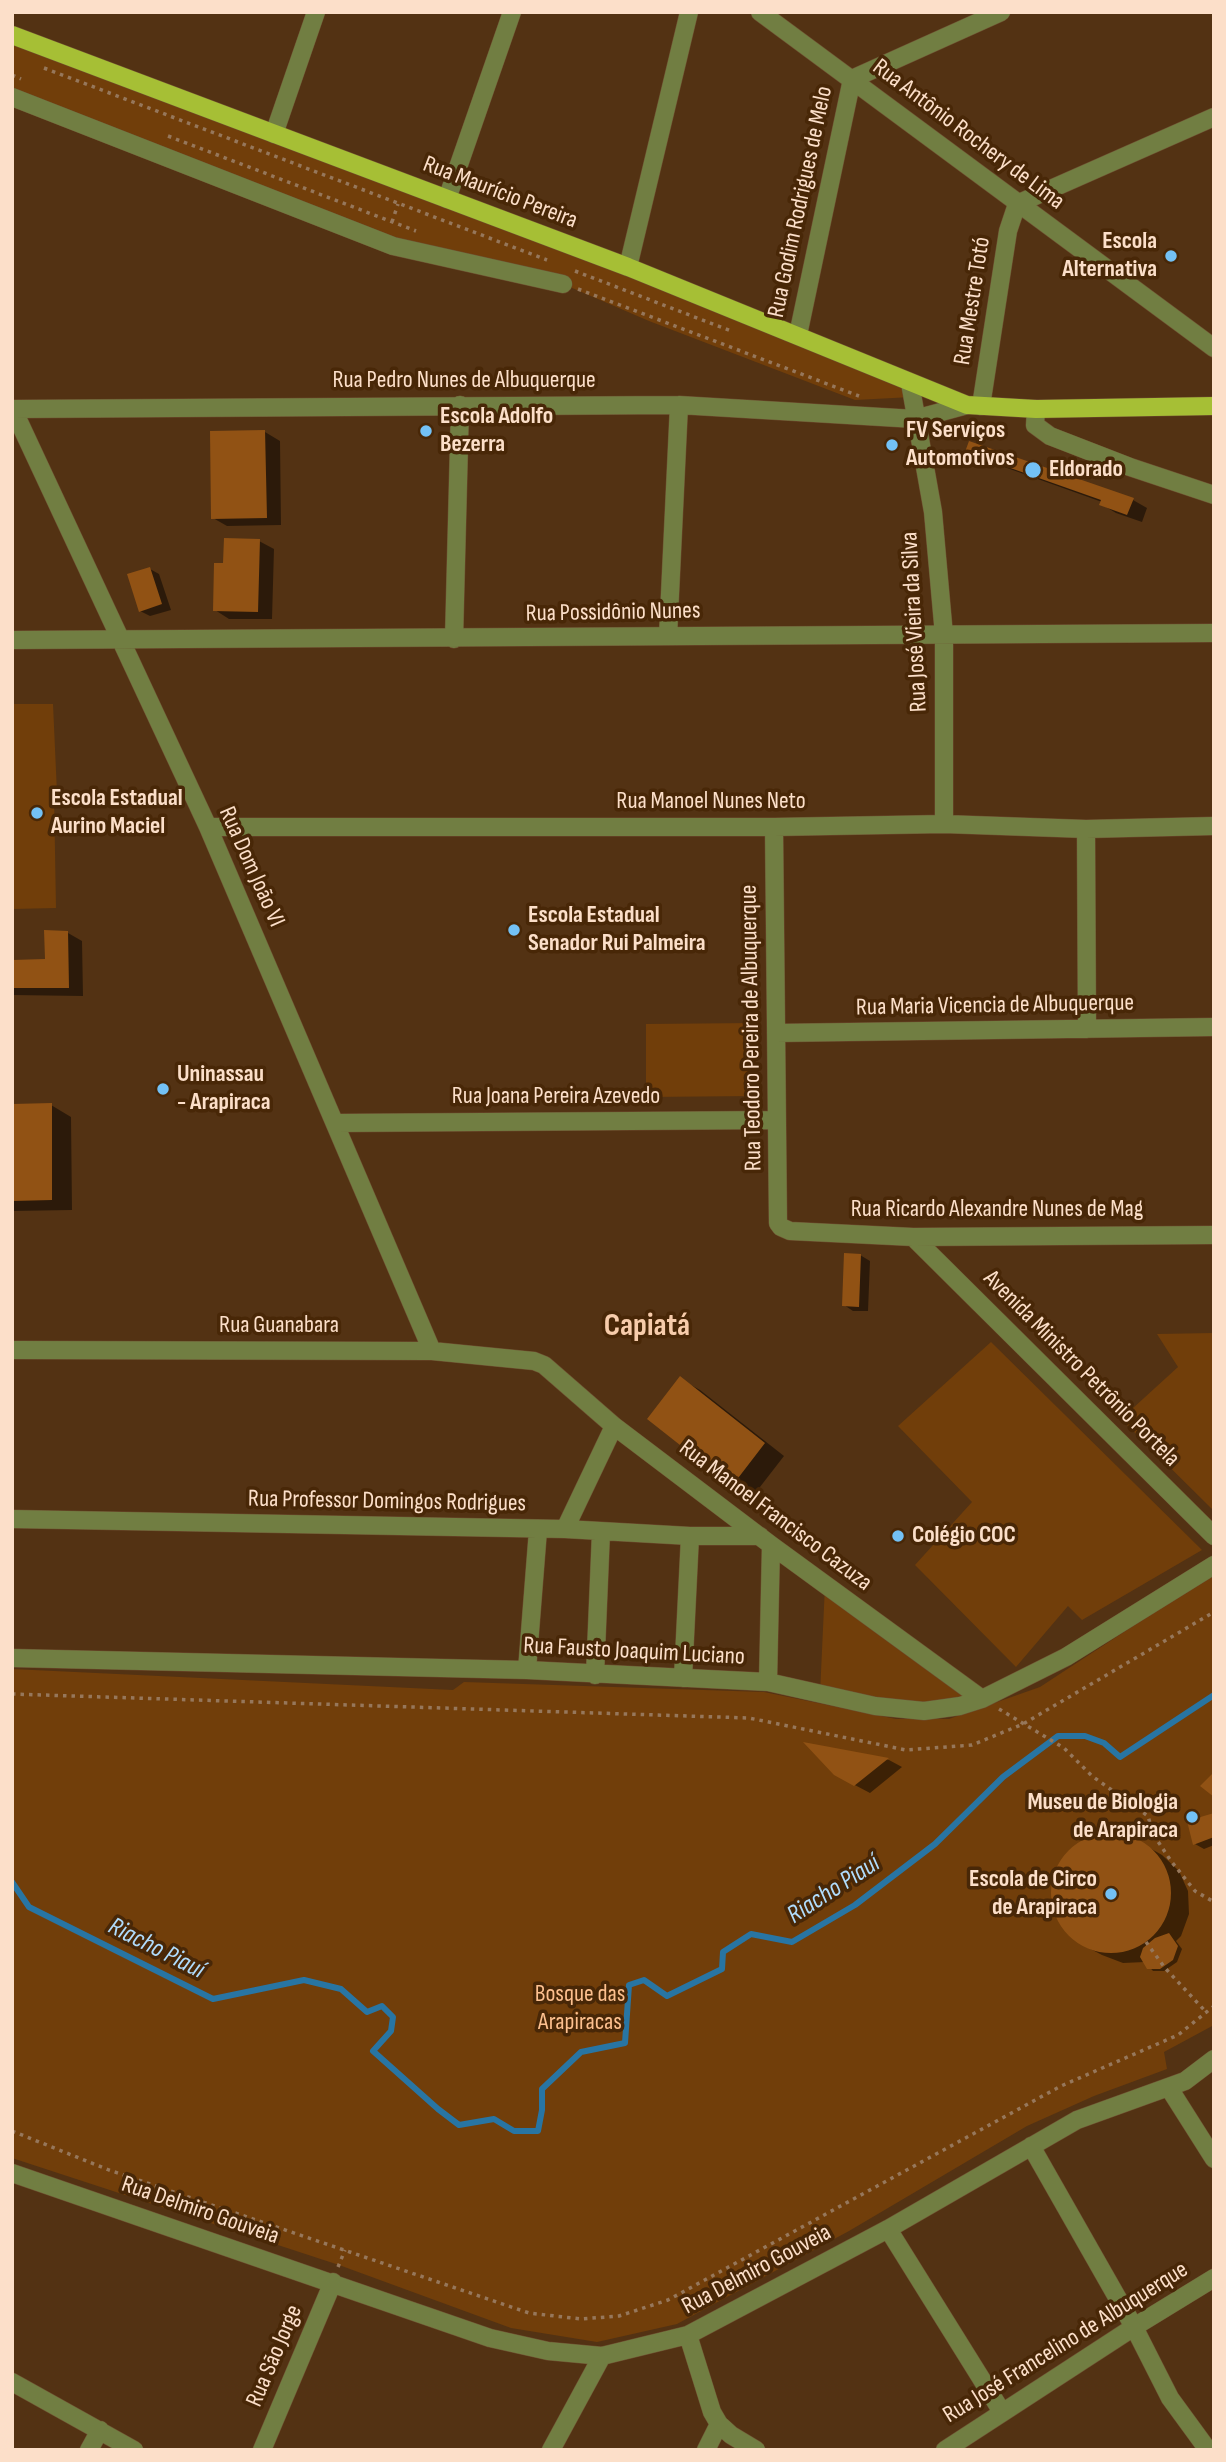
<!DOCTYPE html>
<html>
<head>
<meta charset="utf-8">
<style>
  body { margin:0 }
  #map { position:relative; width:1226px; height:2462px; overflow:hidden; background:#533213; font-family:"Sofia Sans Condensed",sans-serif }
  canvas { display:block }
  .frame { position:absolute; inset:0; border:14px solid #fcdfc9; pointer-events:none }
</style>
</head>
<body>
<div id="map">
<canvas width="1226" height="2462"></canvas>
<div class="frame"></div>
</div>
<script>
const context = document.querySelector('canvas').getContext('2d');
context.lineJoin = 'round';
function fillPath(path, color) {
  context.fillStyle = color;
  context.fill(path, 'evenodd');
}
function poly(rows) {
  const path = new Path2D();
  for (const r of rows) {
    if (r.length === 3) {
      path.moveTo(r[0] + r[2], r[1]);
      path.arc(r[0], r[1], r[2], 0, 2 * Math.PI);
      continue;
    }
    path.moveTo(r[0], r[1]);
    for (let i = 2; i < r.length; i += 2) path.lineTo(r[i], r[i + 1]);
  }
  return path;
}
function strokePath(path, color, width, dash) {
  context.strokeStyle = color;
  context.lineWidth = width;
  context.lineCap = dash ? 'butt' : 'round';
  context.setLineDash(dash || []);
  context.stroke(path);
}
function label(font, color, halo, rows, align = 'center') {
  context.font = font + ' "Sofia Sans Condensed",sans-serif';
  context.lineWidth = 7;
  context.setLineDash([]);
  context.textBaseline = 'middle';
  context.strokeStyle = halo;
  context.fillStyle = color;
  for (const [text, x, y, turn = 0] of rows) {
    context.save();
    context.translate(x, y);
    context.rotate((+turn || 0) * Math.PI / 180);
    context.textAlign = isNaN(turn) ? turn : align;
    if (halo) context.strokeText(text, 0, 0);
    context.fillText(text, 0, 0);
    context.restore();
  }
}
fillPath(poly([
  [12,35,910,383,912,397,855,400,649,321,563,284,393,246,12,97],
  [12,704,53,704,57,793,54,794,56,908,12,909],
  [755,1023,756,1096,646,1097,646,1024],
  [1214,1333,1214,1511,1121,1419,1178,1367,1157,1334],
  [991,1342,1202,1550,1082,1620,1068,1606,1016,1667,915,1565,972,1502,898,1426],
  [1214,1573,1214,2025,1164,2052,1167,2069,1094,2096,1027,2126,849,2231,677,2324,597,2342,511,2328,339,2265,12,2158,12,1669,453,1690,464,1682,764,1692,896,1719,949,1719,1040,1687],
  [825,1585,982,1699,960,1706,820,1694]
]), '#713e0a');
fillPath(poly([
  [265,432,280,441,281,525,227,526,213,518],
  [967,451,1133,500,1147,508,1142,522,1116,513,1101,504,1102,502,982,459],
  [259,541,274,549,272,619,229,619,215,610,225,565],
  [150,569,159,574,171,610,150,616,140,611],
  [68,933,82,941,83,996,12,995,12,961,47,960],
  [51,1105,71,1117,72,1210,12,1211,12,1106],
  [860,1255,870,1261,868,1311,853,1311,844,1305],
  [680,1379,700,1390,784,1456,753,1496,733,1485,649,1419],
  [808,1745,889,1760,902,1767,870,1793,851,1783],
  [1214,1816,1214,1845,1204,1849,1195,1844],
  [1119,1836,1141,1843,1162,1855,1179,1871,1188,1891,1189,1914,1181,1936,1176,1941,1182,1949,1177,1962,1164,1971,1153,1971,1145,1962,1123,1963,1102,1955,1081,1944,1064,1928,1054,1908,1053,1885,1061,1863,1076,1847,1097,1837]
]), '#0007');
strokePath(poly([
  [12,1882,29,1907,213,1999,304,1980,341,1989,367,2012,382,2006,393,2017,391,2031,373,2051,438,2109,459,2125,494,2119,514,2131,538,2131,542,2110,542,2089,581,2052,625,2043,629,1985,644,1980,667,1996,722,1969,723,1952,751,1934,792,1942,855,1905,935,1844,1003,1777,1058,1736,1085,1736,1104,1743,1120,1757,1214,1695]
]), '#2875a3', 6);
fillPath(poly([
  [265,430,267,518,211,519,210,431],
  [969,441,1134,498,1127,515,1099,505,1101,500,965,452],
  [224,538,260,539,258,612,213,611,214,563,223,563],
  [150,567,162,604,139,612,127,574],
  [44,930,68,931,69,988,12,988,12,960,45,959],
  [52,1103,52,1200,12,1201,12,1104],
  [844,1253,861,1254,859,1307,842,1306],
  [680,1376,765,1443,732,1486,647,1419],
  [803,1742,889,1758,854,1786,834,1775],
  [1214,1772,1214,1797,1200,1786],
  [1214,1813,1214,1837,1193,1845,1187,1821],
  [1111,1893,60],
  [1169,1933,1178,1946,1173,1960,1160,1969,1147,1969,1140,1957,1143,1948,1155,1938]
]), '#915214');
const minor = poly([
  [760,12,1214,348],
  [12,97,393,246,563,284],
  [274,134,316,12],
  [447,199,512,12],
  [1017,204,1214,117],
  [628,267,689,12],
  [798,335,852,79,1001,12],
  [910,383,933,512,944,635,944,824],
  [981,406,1008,231,1017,204],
  [12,409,679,405,915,419,967,405],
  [13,409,208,827,432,1351],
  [1036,409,1035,425,1050,436,1130,467,1214,495],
  [668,636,679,405],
  [454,639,460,405],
  [12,640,1214,633],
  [208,827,774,827,944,824,1086,829,1214,826],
  [774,827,778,1223,781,1227,790,1231,913,1237,1214,1235],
  [1086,829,1087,1029],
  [776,1033,1214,1027],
  [336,1123,777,1120],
  [913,1237,1214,1536],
  [12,1350,432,1351,534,1361,544,1365,614,1426,771,1545,982,1699],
  [12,1519,565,1529,690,1536,760,1536],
  [565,1529,614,1426],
  [12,1658,527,1670,768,1682,875,1706,924,1711,960,1706,982,1699,1066,1657,1214,1565],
  [527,1670,538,1530],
  [595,1675,601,1532],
  [683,1678,690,1536],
  [768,1682,771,1545],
  [1169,2088,1214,2159],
  [1031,2146,1134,2327,1170,2398,1208,2450],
  [12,2173,490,2338,548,2351,602,2356,688,2335,888,2229,1077,2120,1185,2081,1214,2059],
  [888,2229,1002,2412],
  [688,2335,712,2412,719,2424,731,2435,756,2450],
  [12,2382,134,2450],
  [89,2450,100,2430],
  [262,2450,333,2282],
  [551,2450,602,2356],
  [706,2450,719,2424],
  [945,2450,1134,2327,1214,2278]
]);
const major = poly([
  [12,35,628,267,967,405,1036,409,1214,406]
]);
strokePath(minor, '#6e4e30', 19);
strokePath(major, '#6e4e30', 19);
strokePath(poly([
  [44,68,547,260],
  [12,75,21,79],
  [168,136,416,231],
  [392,222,398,204],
  [575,271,731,331],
  [578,289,859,396],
  [12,1694,749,1718,906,1750,972,1745,1023,1724,1214,1612],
  [999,1709,1064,1748,1092,1776,1148,1816,1153,1834,1171,1861,1195,1891,1214,1902],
  [1146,1942,1165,1968,1207,2013],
  [12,2131,109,2170,529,2313,581,2319,619,2316,668,2300,1061,2086,1178,2035,1214,2006],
  [338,2267,345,2250]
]), '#96775b', 3.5, [3.5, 5]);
strokePath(minor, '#717e42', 18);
strokePath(major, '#a6bf35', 18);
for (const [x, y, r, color] of [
  [1171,256,7,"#73c1f5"],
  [426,431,7,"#73c1f5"],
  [892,445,7,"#73c1f5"],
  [1033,470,9,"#73c1f5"],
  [37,813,7,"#73c1f5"],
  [514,930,7,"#73c1f5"],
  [163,1089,7,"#73c1f5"],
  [898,1536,7,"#73c1f5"],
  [1192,1817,7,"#73c1f5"],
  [1111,1894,7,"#73c1f5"]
]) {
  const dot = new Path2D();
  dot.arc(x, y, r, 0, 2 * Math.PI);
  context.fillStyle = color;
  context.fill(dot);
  strokePath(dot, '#482707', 2.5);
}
label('24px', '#fcdfc9', '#482707', [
  ["Rua Antônio Rochery de Lima",968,135,37],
  ["Rua Maurício Pereira",500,193,21],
  ["Rua Godim Rodrigues de Melo",801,202,-78],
  ["Rua Mestre Totó",973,301,-81],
  ["Rua Pedro Nunes de Albuquerque",464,381],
  ["Rua Possidônio Nunes",613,613,-1],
  ["Rua José Vieira da Silva",915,622,-93],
  ["Rua Manoel Nunes Neto",711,802],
  ["Rua Dom João VI",251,867,66],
  ["Rua Maria Vicencia de Albuquerque",995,1006,-1],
  ["Rua Teodoro Pereira de Albuquerque",752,1028,-91],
  ["Rua Joana Pereira Azevedo",556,1097],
  ["Rua Ricardo Alexandre Nunes de Mag",997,1210],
  ["Rua Guanabara",279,1326],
  ["Avenida Ministro Petrônio Portela",1081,1369,45],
  ["Rua Professor Domingos Rodrigues",387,1502,1],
  ["Rua Manoel Francisco Cazuza",775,1516,37],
  ["Rua Fausto Joaquim Luciano",634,1652,3],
  ["Rua Delmiro Gouveia",200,2211,19],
  ["Rua Delmiro Gouveia",757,2270,-28],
  ["Rua José Francelino de Albuquerque",1066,2343,-32],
  ["Rua São Jorge",275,2356,-67]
]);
label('bold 24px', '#fcdfc9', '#482707', [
  ["Escola",1157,242,"right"],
  ["Alternativa",1157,270,"right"],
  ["Escola Adolfo",440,417],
  ["Bezerra",440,445],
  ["FV Serviços",906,431],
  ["Automotivos",906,459],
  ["Eldorado",1049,470],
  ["Escola Estadual",51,799],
  ["Aurino Maciel",51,827],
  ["Escola Estadual",528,916],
  ["Senador Rui Palmeira",528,944],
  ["Uninassau",177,1075],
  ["- Arapiraca",177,1103],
  ["Colégio COC",912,1536],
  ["Museu de Biologia",1178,1803,"right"],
  ["de Arapiraca",1178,1831,"right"],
  ["Escola de Circo",1097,1880,"right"],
  ["de Arapiraca",1097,1908,"right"]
], 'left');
label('24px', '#fdc08f', '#482707', [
  ["Bosque das",580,1995],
  ["Arapiracas",580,2023]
]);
label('italic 26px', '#b0dcfc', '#482707', [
  ["Riacho Piauí",834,1890,-33],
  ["Riacho Piauí",156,1949,27]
]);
label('bold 32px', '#f7ccab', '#482707', [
  ["Capiatá",647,1327]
]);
</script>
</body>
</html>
